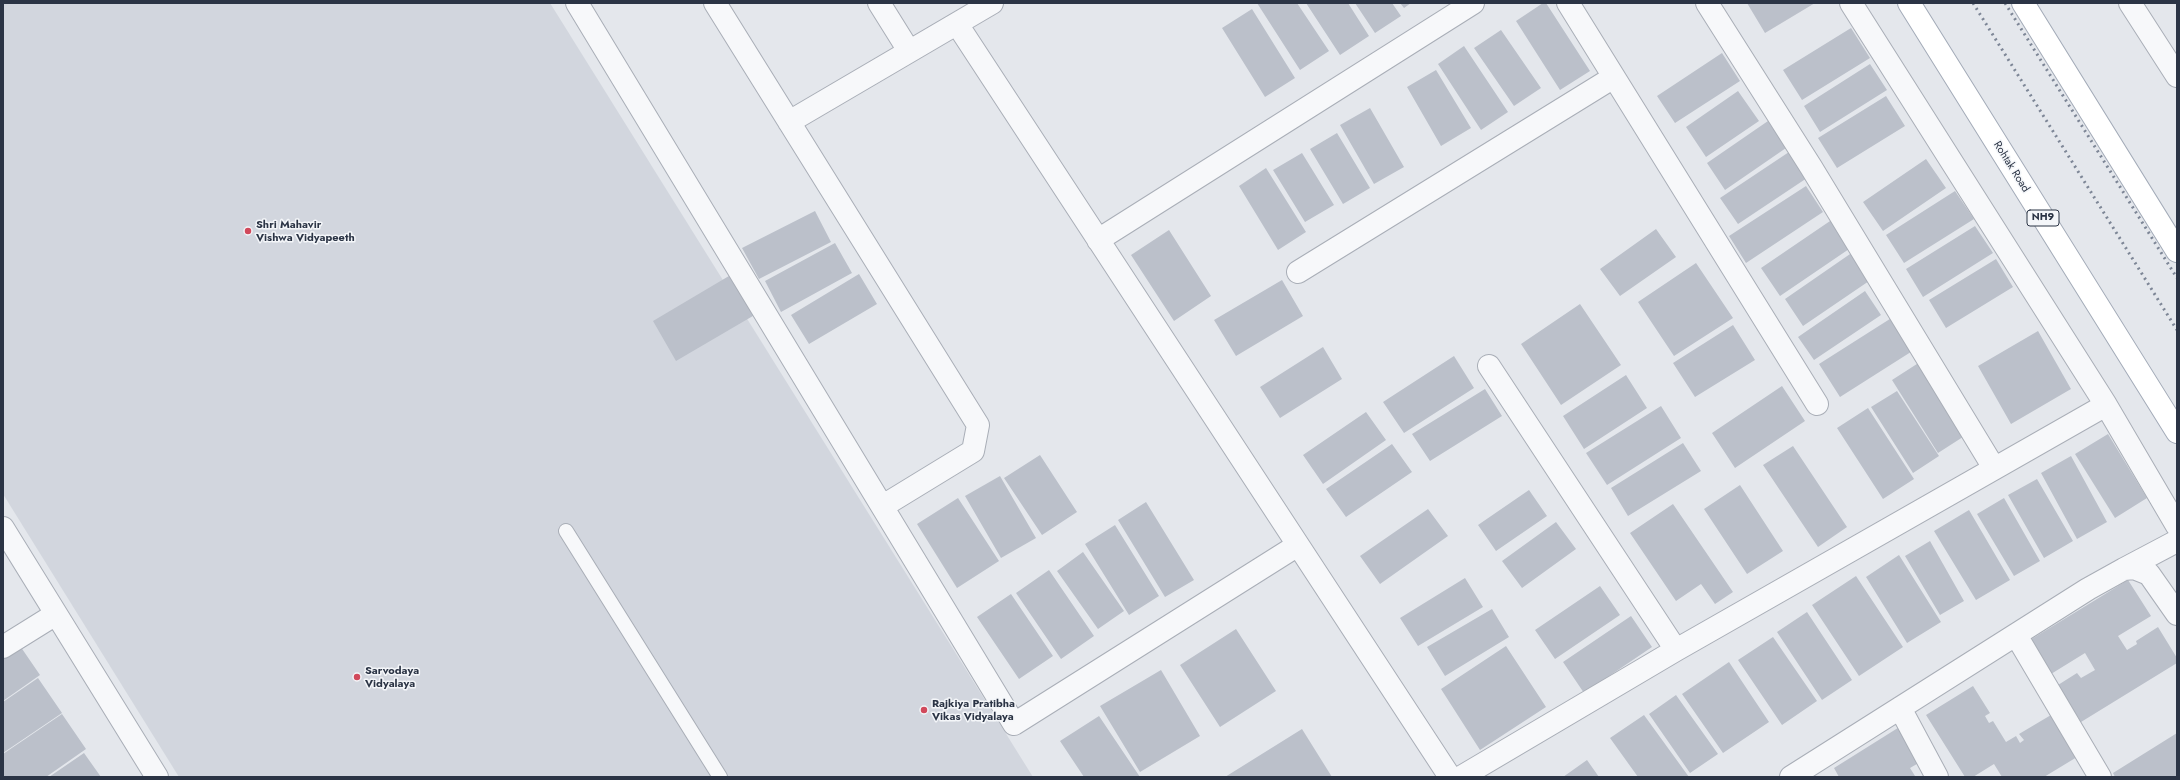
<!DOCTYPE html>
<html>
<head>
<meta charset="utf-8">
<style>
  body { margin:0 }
  #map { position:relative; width:2180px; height:780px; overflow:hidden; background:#e4e7ec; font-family:Jost,sans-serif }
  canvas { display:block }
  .frame { position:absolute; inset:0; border:4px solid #2b3445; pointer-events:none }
</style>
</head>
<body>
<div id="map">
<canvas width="2180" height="780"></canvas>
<div class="frame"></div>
</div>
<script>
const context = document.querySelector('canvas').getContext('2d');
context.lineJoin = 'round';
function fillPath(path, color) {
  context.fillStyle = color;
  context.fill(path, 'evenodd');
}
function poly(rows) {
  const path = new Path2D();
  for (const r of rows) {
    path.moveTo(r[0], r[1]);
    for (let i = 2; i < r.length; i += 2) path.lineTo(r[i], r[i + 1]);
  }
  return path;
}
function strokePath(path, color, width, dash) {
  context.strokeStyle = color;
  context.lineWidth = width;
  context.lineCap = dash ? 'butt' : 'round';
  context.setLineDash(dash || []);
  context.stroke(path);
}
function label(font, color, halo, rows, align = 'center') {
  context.font = font + ' Jost,sans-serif';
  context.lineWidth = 3;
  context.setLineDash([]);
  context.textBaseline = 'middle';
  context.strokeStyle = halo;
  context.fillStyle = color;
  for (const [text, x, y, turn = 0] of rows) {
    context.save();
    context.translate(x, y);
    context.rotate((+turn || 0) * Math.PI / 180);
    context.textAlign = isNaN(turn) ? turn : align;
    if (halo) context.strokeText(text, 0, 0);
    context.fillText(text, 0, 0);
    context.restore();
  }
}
fillPath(poly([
  [3,3,550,3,1033,777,179,777,3,494]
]), '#d2d6de');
fillPath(poly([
  [1257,3,1297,3,1329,51,1300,70],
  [1306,3,1348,3,1369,36,1340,55],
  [1355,3,1392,3,1401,16,1375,33],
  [1400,3,1411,3,1404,8],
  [1543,3,1546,3,1590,71,1560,90,1516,21],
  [1747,3,1815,3,1765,33],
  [1252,9,1295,78,1265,97,1222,28],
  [1851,28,1870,58,1802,100,1783,70],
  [1501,30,1541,88,1514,106,1474,48],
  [1464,46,1508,112,1481,130,1438,64],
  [1722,53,1740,81,1675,123,1657,96],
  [1870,64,1887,90,1820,132,1804,106],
  [1436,70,1471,128,1441,146,1407,87],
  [1738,91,1759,121,1706,157,1686,127],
  [1886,96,1905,126,1837,168,1818,138],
  [1370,108,1404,167,1374,184,1340,125],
  [1768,121,1786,148,1725,190,1707,163],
  [1337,133,1370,188,1343,204,1310,149],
  [1789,152,1807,178,1738,224,1720,198],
  [1302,153,1334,205,1305,222,1273,170],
  [1926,159,1946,188,1883,231,1863,202],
  [1266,168,1306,232,1278,250,1239,186],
  [1806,186,1823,212,1746,263,1729,236],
  [1955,191,1974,219,1904,263,1886,235],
  [815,211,831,242,759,279,742,248],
  [1833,219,1852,247,1780,296,1761,268],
  [1975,226,1993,253,1923,297,1906,269],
  [1656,229,1676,257,1620,296,1600,269],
  [1169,230,1211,296,1174,321,1131,255],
  [835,243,852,273,781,312,765,281],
  [1853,252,1872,279,1803,326,1785,299],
  [1996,259,2013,287,1946,328,1929,300],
  [1696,263,1733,318,1674,356,1638,302],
  [734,273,758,313,676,361,653,321],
  [859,274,877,304,809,344,791,315],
  [1282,280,1303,316,1236,356,1214,320],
  [1865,291,1881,315,1814,360,1798,337],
  [1580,304,1621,365,1561,405,1521,344],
  [1893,317,1914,350,1840,397,1819,364],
  [1733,325,1755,360,1695,397,1673,363],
  [2038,331,2071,389,2011,424,1978,366],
  [1323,347,1342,379,1280,418,1260,387],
  [1454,356,1474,388,1404,433,1383,402],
  [1920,362,1966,435,1938,453,1892,380],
  [1626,375,1647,408,1584,449,1563,416],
  [1782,386,1805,421,1735,468,1712,433],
  [1485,389,1502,416,1430,461,1412,434],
  [1897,391,1939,456,1913,473,1871,407],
  [1661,406,1681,438,1607,485,1586,453],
  [1868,408,1914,479,1883,499,1837,428],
  [1366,412,1386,440,1323,484,1303,455],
  [2108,434,2147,498,2115,518,2075,454],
  [1683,443,1701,471,1628,516,1611,488],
  [1392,444,1412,472,1346,517,1326,489],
  [1793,446,1847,527,1818,547,1763,465],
  [1040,455,1077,512,1042,535,1004,478],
  [2071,456,2107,522,2077,539,2041,473],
  [1000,476,1036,538,1001,558,965,496],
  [2037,479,2073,541,2044,558,2008,495],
  [1740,485,1783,551,1747,574,1704,509],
  [1529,490,1547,516,1496,551,1478,525],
  [958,498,999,561,957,588,917,524],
  [2004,498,2040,561,2014,576,1977,514],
  [1146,502,1194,580,1165,597,1118,520],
  [1673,504,1733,592,1715,604,1701,584,1676,601,1630,533],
  [1428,509,1448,536,1380,584,1360,556],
  [1969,510,2010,580,1976,600,1934,531],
  [1556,522,1576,549,1522,588,1502,561],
  [1115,525,1159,596,1129,615,1085,544],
  [1930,541,1964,601,1940,615,1905,556],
  [1083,552,1124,611,1098,629,1057,571],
  [1899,555,1941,622,1907,643,1866,577],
  [1049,570,1094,636,1061,659,1016,593],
  [1856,576,1903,647,1859,676,1812,605],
  [1465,578,1483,607,1418,646,1400,618],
  [2128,580,2151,616,2118,636,2127,650,2137,644,2136,641,2158,627,2177,658,2177,663,2081,722,2058,685,2077,673,2081,678,2095,670,2085,653,2051,674,2030,640],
  [1600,586,1620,615,1555,659,1535,630],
  [1011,594,1053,656,1019,679,977,617],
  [1492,609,1509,637,1445,676,1427,647],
  [1807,612,1852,680,1822,700,1777,632],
  [1631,616,1652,647,1584,693,1563,662],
  [1236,629,1276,691,1220,727,1180,665],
  [1773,637,1817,701,1782,725,1738,660],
  [16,640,40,675,3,701,3,649],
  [1506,646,1546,707,1480,750,1441,689],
  [1729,662,1769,722,1723,753,1682,694],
  [1161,670,1200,736,1140,772,1100,706],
  [38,678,62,713,3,753,3,702],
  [1973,686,1990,713,1985,716,1989,723,1993,721,2006,742,2016,736,2020,743,2024,740,2019,734,2051,715,2077,757,2044,777,2002,777,1994,764,1973,777,1965,777,1926,715],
  [1676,695,1718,754,1690,773,1649,714],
  [62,714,86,749,46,777,3,777,3,754],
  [1644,715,1689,777,1638,777,1610,738],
  [1099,716,1140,777,1084,777,1060,741],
  [1901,726,1922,761,1910,768,1915,776,1839,777,1834,768],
  [1302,729,1332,777,1225,777],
  [2177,733,2177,777,2115,777,2113,773],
  [84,753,101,777,49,777],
  [1587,760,1599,777,1563,777]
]), '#bbc0ca');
const service = poly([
  [566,531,720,777]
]);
const minor = poly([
  [577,3,1014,724,1298,545],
  [715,3,978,425,973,451,883,506],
  [879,3,909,51],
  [1568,3,1817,404],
  [1707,3,1811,167,1994,468],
  [1851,3,2106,405,2177,526],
  [2130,3,2177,76],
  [957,24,1450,777],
  [789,122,992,3],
  [1098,240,1473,3],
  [1298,272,1614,77],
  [1489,366,1676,650],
  [3,528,157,777],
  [2124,569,2177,541],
  [2016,635,2100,777],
  [3,647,56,614],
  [1900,708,1937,777],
  [1461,777,1676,650,2106,405],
  [1791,777,2088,589,2124,569,2134,568,2149,574,2177,614]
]);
const primary = poly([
  [1909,3,2177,432],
  [2023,3,2177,251]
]);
strokePath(service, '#a9aeb7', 16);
strokePath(minor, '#a9aeb7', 24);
strokePath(primary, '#a3abb8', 24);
strokePath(service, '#f7f8fa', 14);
strokePath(minor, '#f7f8fa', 22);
strokePath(primary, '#fff', 22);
strokePath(poly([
  [1973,3,2177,330],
  [2005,3,2177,278]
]), '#7d8696', 3, [2, 4]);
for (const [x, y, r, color] of [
  [248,231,4,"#d1495b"],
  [357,677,4,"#d1495b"],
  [924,710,4,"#d1495b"]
]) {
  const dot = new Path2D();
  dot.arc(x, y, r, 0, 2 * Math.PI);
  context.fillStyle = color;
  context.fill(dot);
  strokePath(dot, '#f4f6f9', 1.5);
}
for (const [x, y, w] of [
  [2043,218,32]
]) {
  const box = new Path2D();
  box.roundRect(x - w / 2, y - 8, w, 16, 3);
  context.fillStyle = '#f4f6f9';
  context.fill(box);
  strokePath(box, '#2b3445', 1);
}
label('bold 10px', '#2b3445', null, [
  ["NH9",2043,218]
]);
label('11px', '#2b3445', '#f4f6f9', [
  ["Rohtak Road",2011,167,58]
]);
label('bold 11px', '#2b3445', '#f4f6f9', [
  ["Shri Mahavir",256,225],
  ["Vishwa Vidyapeeth",256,238],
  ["Sarvodaya",365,671],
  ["Vidyalaya",365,684],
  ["Rajkiya Pratibha",932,704],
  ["Vikas Vidyalaya",932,717]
], 'left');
</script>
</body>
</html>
